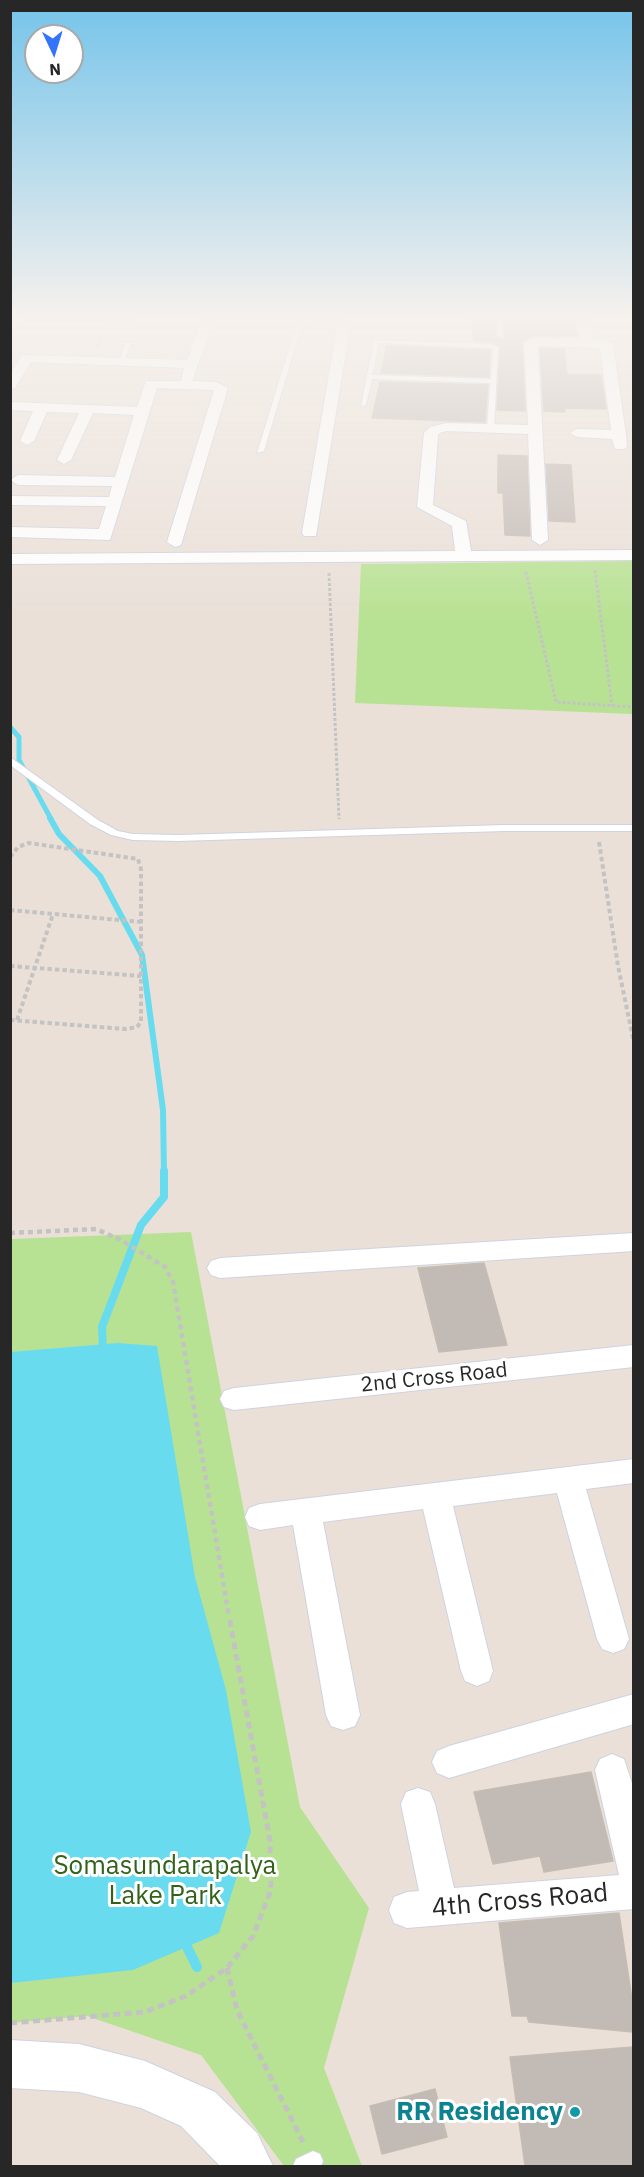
<!DOCTYPE html>
<html>
<head>
<meta charset="utf-8">
<style>
  body { margin:0 }
  #map { position:relative; width:644px; height:2177px; overflow:hidden; background:#eae0d8; font-family:"IBM Plex Sans",sans-serif }
  canvas { display:block }
  .frame { position:absolute; inset:0; border:12px solid #272727; pointer-events:none }
  .north { position:absolute; left:24px; top:24px; width:60px; height:60px; box-sizing:border-box; background:#fff; border:2px solid #a9a9a9; border-radius:50%; rotate:176deg; font-size:16px; font-weight:700; line-height:24px; text-align:center; color:#272727 }
  .north::after { content:''; display:block; margin:auto; width:21px; height:27px; background:#3573fa; clip-path:polygon(50% 0,100% 100%,50% 72%,0 100%) }
</style>
</head>
<body>
<div id="map">
<canvas width="644" height="2177"></canvas>
<div class="frame"></div>
<div class="north">N</div>
</div>
<script>
const context = document.querySelector('canvas').getContext('2d');
context.lineJoin = 'round';
function fillPath(path, color) {
  context.fillStyle = color;
  context.fill(path, 'evenodd');
}
function poly(rows) {
  const path = new Path2D();
  for (const r of rows) {
    path.moveTo(r[0], r[1]);
    for (let i = 2; i < r.length; i += 2) path.lineTo(r[i], r[i + 1]);
  }
  return path;
}
function strokePath(path, color, width, dash) {
  context.strokeStyle = color;
  context.lineWidth = width;
  context.lineCap = dash ? 'butt' : 'round';
  context.setLineDash(dash || []);
  context.stroke(path);
}
function label(font, color, halo, rows, align = 'center') {
  context.font = font + ' "IBM Plex Sans",sans-serif';
  context.lineWidth = 6;
  context.setLineDash([]);
  context.textBaseline = 'middle';
  context.strokeStyle = halo;
  context.fillStyle = color;
  for (const [text, x, y, turn = 0] of rows) {
    context.save();
    context.translate(x, y);
    context.rotate((+turn || 0) * Math.PI / 180);
    context.textAlign = isNaN(turn) ? turn : align;
    if (halo) context.strokeText(text, 0, 0);
    context.fillText(text, 0, 0);
    context.restore();
  }
}
fillPath(poly([
  [25,316,135,316,131,324,22,321],
  [633,561,633,714,355,703,361,564],
  [191,1232,300,1807,369,1908,324,2068,362,2166,284,2166,201,2055,87,2016,11,2023,11,1239]
]), '#b8e293');
fillPath(poly([
  [118,1343,157,1346,195,1577,226,1690,251,1832,219,1933,133,1970,11,1983,11,1352]
]), '#68dcee');
strokePath(poly([
  [10,727,19,737,19,760,51,819]
]), '#68dcee', 5);
strokePath(poly([
  [50,818,59,834,100,876,142,955,163,1110,164,1173]
]), '#68dcee', 6);
strokePath(poly([
  [103,1351,102,1327,141,1225,164,1197,164,1171]
]), '#68dcee', 8);
strokePath(poly([
  [183,1939,197,1967]
]), '#68dcee', 10);
const building = poly([
  [471,316,494,316,496,336,503,339,505,337,504,316,573,316,577,336,531,336,522,342,525,411,497,410,500,346,491,342,474,341,471,316],
  [387,346,490,350,489,377,381,373,387,346],
  [540,348,564,349,567,375,601,375,606,409,564,408,565,412,544,411,540,348],
  [380,382,488,385,485,422,372,418,380,382],
  [498,455,527,456,530,536,505,535,503,493,498,493,498,455],
  [546,464,571,465,575,522,549,521,546,464],
  [484,1263,507,1345,439,1352,418,1268,484,1263],
  [591,1772,613,1861,544,1872,540,1856,493,1864,474,1792,591,1772],
  [619,1913,633,2006,633,2032,529,2022,527,2016,512,2016,499,1923,619,1913],
  [633,2047,633,2166,525,2166,510,2057,633,2047],
  [435,2089,447,2137,382,2154,370,2106,435,2089]
]);
fillPath(building, '#c2bab5');
strokePath(building, '#c5bcb2', 1.5);
const service = poly([
  [496,316,502,316,503,337,498,336,496,316],
  [298,320,303,321,264,451,257,453,298,320],
  [374,340,491,344,498,347,494,431,487,429,490,383,372,379,366,405,361,406,374,340],
  [379,343,490,348,493,349,491,379,372,375,379,343],
  [126,342,131,343,124,362,119,363,126,342],
  [10,757,98,820,118,831,133,834,178,835,504,825,634,825,634,831,504,831,178,841,133,840,111,835,90,824,10,765,10,757],
  [313,2151,320,2154,323,2161,321,2166,293,2166,296,2159,313,2151]
]);
const minor = poly([
  [203,316,328,317,344,319,350,326,316,536,304,536,302,533,337,327,213,323,192,381,216,382,228,388,181,545,175,547,167,542,214,390,157,388,110,540,10,537,10,527,99,529,106,506,12,505,10,496,109,497,112,486,18,485,10,480,18,475,115,477,134,415,93,413,71,460,64,464,57,460,79,413,47,412,34,441,27,445,20,441,33,411,10,410,10,402,137,407,146,381,181,381,184,368,31,362,15,388,10,389,10,374,22,355,187,360,203,316],
  [575,316,587,316,593,339,606,340,613,344,626,435,627,446,625,449,615,449,612,439,577,437,570,433,577,429,611,430,600,348,538,346,548,540,540,545,532,540,528,434,446,431,440,433,438,435,433,505,466,521,471,551,634,550,634,560,10,564,10,554,455,551,452,526,417,507,424,433,430,427,446,423,528,425,524,342,531,338,580,339,575,316],
  [634,1233,634,1251,220,1278,211,1275,207,1268,211,1261,220,1258,634,1233],
  [634,1345,634,1367,234,1410,224,1407,220,1399,224,1391,234,1388,634,1345],
  [634,1459,634,1483,586,1489,629,1639,624,1649,613,1653,602,1649,597,1639,557,1493,453,1506,493,1671,489,1681,477,1686,465,1681,461,1671,423,1509,323,1522,360,1715,355,1726,343,1730,331,1726,326,1715,293,1525,260,1530,249,1526,245,1517,249,1508,260,1504,634,1459],
  [634,1694,634,1724,449,1778,437,1773,432,1762,437,1751,449,1746,634,1694],
  [612,1754,624,1759,634,1789,634,1909,407,1928,394,1923,389,1910,394,1897,407,1892,419,1891,401,1804,406,1792,418,1788,430,1792,435,1804,454,1888,619,1875,595,1770,600,1759,612,1754]
]);
const tertiary = poly([
  [10,2040,79,2044,145,2061,215,2092,257,2133,273,2166,220,2166,181,2126,141,2108,79,2092,10,2088,10,2040]
]);
strokePath(service, '#cdd3e0', 2);
strokePath(minor, '#cdd3e0', 2);
strokePath(tertiary, '#cdd3e0', 2);
strokePath(poly([
  [97,346,102,337]
]), '#c3c3c3', 2, [3, 1.5]);
strokePath(poly([
  [595,570,612,706],
  [526,572,556,702,634,707],
  [329,573,339,819]
]), '#c3c3c3', 3, [3, 2]);
strokePath(poly([
  [599,842,618,966,634,1043],
  [10,857,18,847,29,843,138,859,141,869,141,1022,137,1027,125,1029,10,1020],
  [10,910,141,922],
  [10,966,141,976],
  [17,1020,53,914]
]), '#c3c3c3', 4, [4.5, 3]);
strokePath(poly([
  [10,1233,96,1229,121,1240,165,1267,173,1282,229,1617]
]), '#c3c3c3', 4.5, [5, 4]);
strokePath(poly([
  [227,1968,237,2010,304,2144],
  [10,2023,145,2012,186,1996,227,1968,253,1936,271,1890,270,1841,229,1616]
]), '#c3c3c3', 5, [7, 4.5]);
fillPath(service, '#fff');
fillPath(minor, '#fff');
fillPath(tertiary, '#fff');
const sky = context.createLinearGradient(0, 0, 0, 620);
sky.addColorStop(0, '#75c4ea');
sky.addColorStop(0.51, '#f6f1ed');
sky.addColorStop(1, '#f6f1ed00');
context.fillStyle = sky;
context.fillRect(0, 0, 644, 620);
for (const [x, y, r, color] of [
  [575,2112,6,"#0f9aa8"]
]) {
  const dot = new Path2D();
  dot.arc(x, y, r, 0, 2 * Math.PI);
  context.fillStyle = color;
  context.fill(dot);
  strokePath(dot, '#fff', 2);
}
label('21px', '#272727', '#fff', [
  ["2nd Cross Road",434,1378,-6]
]);
label('26px', '#316218', '#fff', [
  ["Somasundarapalya",165,1866],
  ["Lake Park",165,1896]
]);
label('26px', '#272727', '#fff', [
  ["4th Cross Road",520,1901,-5]
]);
label('bold 26px', '#0d838f', '#fff', [
  ["RR Residency",563,2112]
], 'right');
</script>
</body>
</html>
